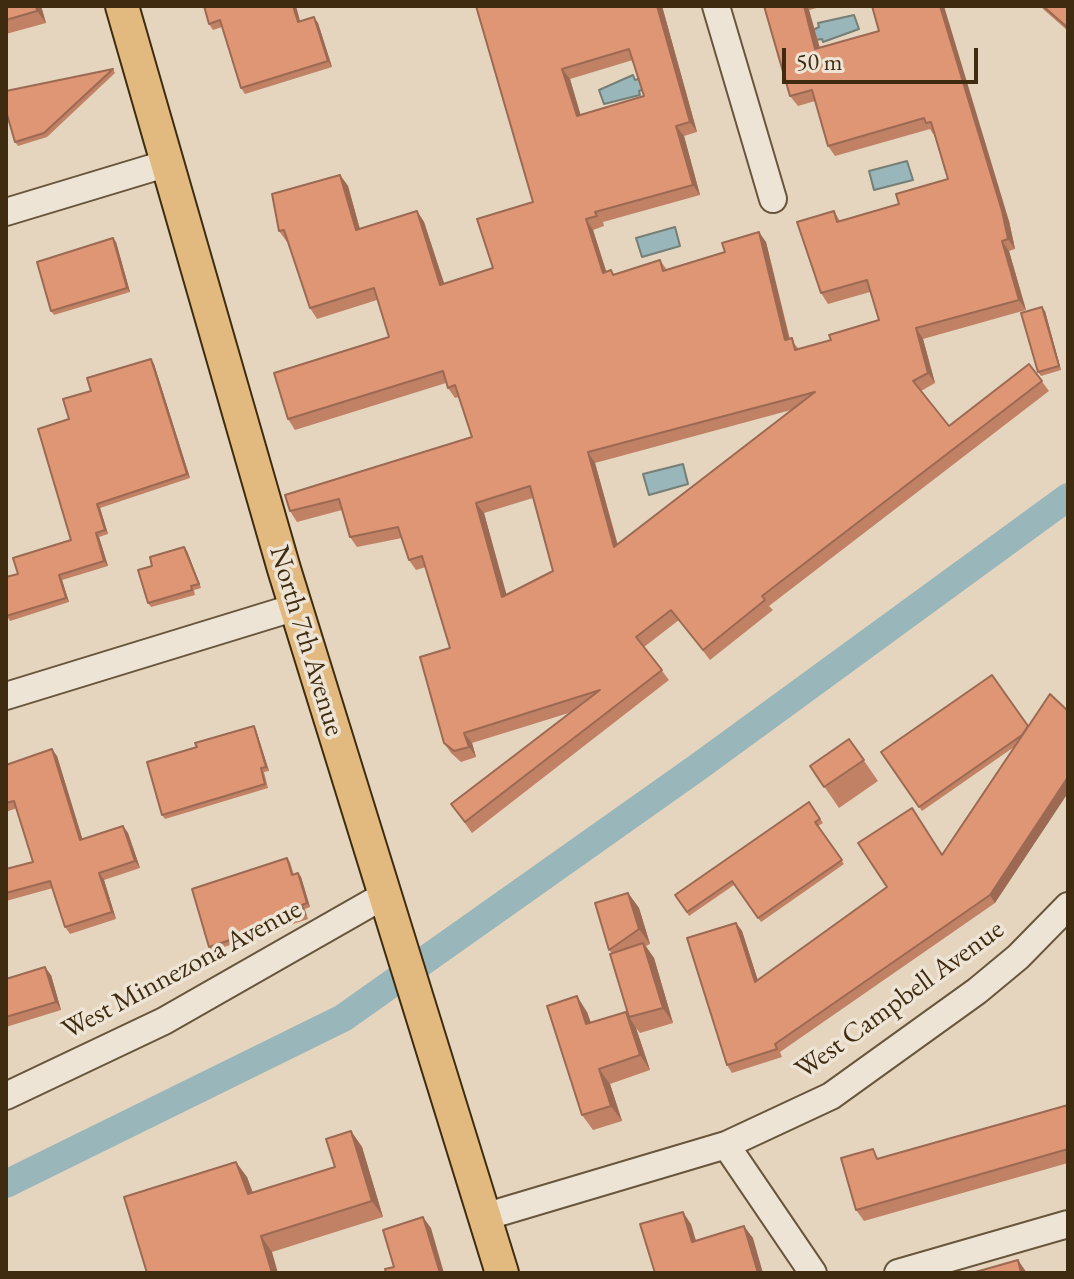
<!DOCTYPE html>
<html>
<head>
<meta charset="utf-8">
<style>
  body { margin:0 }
  #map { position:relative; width:1074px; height:1279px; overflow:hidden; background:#e5d5be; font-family:"EB Garamond",serif }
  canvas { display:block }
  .frame { position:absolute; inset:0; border:8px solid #3f2c10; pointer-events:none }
  .scale { position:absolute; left:782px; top:48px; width:196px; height:36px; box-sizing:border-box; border:4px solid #3f2c10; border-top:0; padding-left:10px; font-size:24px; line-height:28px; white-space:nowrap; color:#3f2c10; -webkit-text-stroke:6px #eee4d5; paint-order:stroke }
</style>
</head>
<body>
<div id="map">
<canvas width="1074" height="1279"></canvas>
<div class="frame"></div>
<div class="scale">50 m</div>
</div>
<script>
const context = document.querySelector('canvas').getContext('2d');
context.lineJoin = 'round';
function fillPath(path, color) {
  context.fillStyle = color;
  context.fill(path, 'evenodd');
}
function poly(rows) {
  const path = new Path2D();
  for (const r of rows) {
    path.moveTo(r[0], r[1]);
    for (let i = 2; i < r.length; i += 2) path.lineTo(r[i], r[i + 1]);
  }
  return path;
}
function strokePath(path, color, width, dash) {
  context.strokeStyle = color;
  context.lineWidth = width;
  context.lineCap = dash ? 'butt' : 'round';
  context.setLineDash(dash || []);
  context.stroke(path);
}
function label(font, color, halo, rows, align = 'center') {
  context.font = font + ' "EB Garamond",serif';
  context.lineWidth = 7;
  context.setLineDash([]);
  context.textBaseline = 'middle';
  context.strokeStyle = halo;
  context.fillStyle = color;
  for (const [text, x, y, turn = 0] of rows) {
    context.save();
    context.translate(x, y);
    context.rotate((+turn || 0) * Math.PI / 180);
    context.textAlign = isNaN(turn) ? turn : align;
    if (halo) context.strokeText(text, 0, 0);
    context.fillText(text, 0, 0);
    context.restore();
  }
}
const water = poly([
  [854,15,859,29,823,42,822,39,816,40,813,30,819,27,818,23,854,15],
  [633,75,635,80,642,78,644,89,639,91,640,95,604,104,599,90,633,75],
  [907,161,913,180,874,190,869,171,907,161],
  [675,227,680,246,642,257,636,238,675,227],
  [683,464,688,484,649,495,643,474,683,464]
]);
fillPath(water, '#99b6ba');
strokePath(water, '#757f76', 2);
strokePath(poly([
  [6,1184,343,1018,698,767,1068,497]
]), '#99b6ba', 28);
const minor = poly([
  [716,6,773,199],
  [6,212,165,164],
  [6,696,296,607],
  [6,1096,164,1021,385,895],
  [726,1145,813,1273],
  [484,1217,726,1145,831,1096,977,991,1018,957,1068,906],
  [898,1273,1068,1224]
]);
const major = poly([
  [122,6,284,569,502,1273]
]);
strokePath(minor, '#68563c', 30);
strokePath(major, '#3f2c10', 36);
strokePath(minor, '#eee4d5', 26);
strokePath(major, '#e2ba7f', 32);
fillPath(poly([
  [6,6,41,6,46,23,6,34],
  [204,6,300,21,318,23,332,67,245,94,241,88,222,27,213,30,209,24],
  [476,6,662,6,697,132,684,136,700,195,603,222,604,226,593,230,606,272,611,270,614,274,660,260,667,270,766,242,790,339,799,349,831,340,879,320,870,292,828,304,821,293,834,211,840,221,899,204,948,179,934,134,933,134,930,129,835,156,828,146,815,101,798,106,790,96,764,6,824,6,809,10,820,48,879,31,1009,221,1015,249,1009,251,1026,310,923,339,935,383,921,391,949,426,1029,364,1049,391,769,606,773,610,710,660,679,620,644,647,669,680,472,833,451,804,572,712,472,743,476,757,461,762,451,753,444,743,450,648,426,567,416,570,409,560,402,538,357,547,350,537,342,510,297,522,290,511,472,437,459,397,455,398,448,388,446,383,295,430,288,419,389,337,377,300,317,319,310,308,288,241,287,242,279,231,340,175,348,186,360,229,417,211,424,222,444,284,493,268,533,202],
  [633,60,644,96,580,115,570,79],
  [791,410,618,545,595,463],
  [533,498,553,571,506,595,484,513],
  [1041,6,1068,6,1068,31,1043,9],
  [113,69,115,73,47,137,18,146,15,142],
  [116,242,130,292,54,315,51,311],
  [1045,311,1061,370,1041,376,1038,372],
  [154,364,190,478,100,508,108,534,99,537,108,566,62,580,69,602,10,621,6,615,18,574,71,540,69,419,91,391],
  [187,551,201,588,194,590,195,595,151,607,148,603,152,566],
  [1028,726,995,903,780,1052,782,1057,732,1073,727,1065,736,923,742,931,758,981,942,854,1014,747,922,811,881,752],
  [256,730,269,771,264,772,268,788,165,819,162,815,197,747],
  [849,739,878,781,839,808,810,766],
  [57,756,82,840,123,826,128,833,140,868,104,880,116,919,70,934,65,927,53,888,6,901,6,869,33,862,17,808,6,812,6,765],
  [809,802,823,823,818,826,844,864,761,922,734,885,689,916,675,895],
  [287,858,290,862,294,875,298,873,301,877,310,907,305,909,308,919,212,951,209,947],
  [628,893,639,908,650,944,646,946,654,958,673,1023,640,1033,636,1028,650,1070,610,1084,622,1121,593,1130,582,1115,587,1012,591,1023,629,1017,612,953,609,950],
  [51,975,61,1010,6,1027,6,988],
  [1068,1105,1068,1163,864,1221,856,1210,880,1159],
  [351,1131,362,1147,383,1217,272,1252,147,1273,247,1177,253,1193,335,1167]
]), '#c08165');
fillPath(poly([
  [36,6,41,6,46,23,37,11],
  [293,6,296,6,302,28,298,22],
  [657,6,662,6,697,132,690,122],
  [804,6,806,6,809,10,823,60,815,49],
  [940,6,944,6,1009,221,1015,249,1008,239],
  [314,17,318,23,332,67,328,61],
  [562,69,570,79,584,126,577,116],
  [676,126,684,136,700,195,693,185],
  [340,175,348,186,363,241,356,230],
  [417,211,424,222,448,295,440,285],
  [586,219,593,230,610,283,603,273],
  [759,232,766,242,792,351,785,340],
  [113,238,116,242,130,292,127,288],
  [1002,241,1009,251,1026,310,1019,300],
  [1042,307,1045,311,1061,370,1059,366],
  [916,328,923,339,935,383,928,373],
  [151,359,154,364,190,478,187,474],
  [588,452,595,463,621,558,614,547],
  [476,503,484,513,510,607,502,597],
  [97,504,100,508,108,534,105,530],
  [96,533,99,537,108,566,104,561],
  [184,547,187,551,201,588,199,584],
  [59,575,62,580,69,602,66,598],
  [254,726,256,730,269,771,266,767],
  [464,733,472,743,476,757,469,747],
  [52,749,57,756,85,847,80,840],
  [1068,777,1068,793,995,903,990,895],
  [123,826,128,833,140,868,135,861],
  [99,873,104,880,116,919,112,912],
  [298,873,301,877,310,907,307,903],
  [628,893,639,908,650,944,639,929],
  [736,923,742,931,761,990,755,982],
  [643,943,654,958,673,1023,663,1008],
  [45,967,51,975,61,1010,56,1002],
  [577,996,587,1012,597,1040,586,1024],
  [626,1012,636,1028,650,1070,640,1055],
  [599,1069,610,1084,622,1121,611,1106],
  [351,1131,362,1147,383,1217,372,1201],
  [236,1162,247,1177,259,1210,248,1194],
  [683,1212,691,1224,700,1254,692,1242],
  [423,1217,431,1228,444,1273,440,1273],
  [744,1226,753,1238,763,1273,758,1273],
  [261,1236,272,1252,278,1273,272,1273],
  [1018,1260,1027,1273,1021,1273]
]), '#9c6952');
const building = poly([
  [6,6,36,6,37,11,6,20,6,6],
  [204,6,293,6,298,22,314,17,328,61,241,88,220,20,209,24,204,6],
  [476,6,657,6,690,122,676,126,693,185,595,212,597,216,586,219,603,273,611,270,613,275,660,260,663,271,725,252,722,243,759,232,785,340,792,338,795,350,831,340,829,335,879,320,867,280,821,293,797,222,834,211,837,222,899,204,896,194,948,179,931,122,926,123,924,118,828,146,812,90,790,96,764,6,804,6,815,49,879,31,872,6,940,6,1002,211,1008,239,1002,241,1019,300,916,328,928,373,913,381,949,426,1029,364,1042,381,762,596,765,600,703,650,671,610,636,637,662,670,465,822,451,804,600,690,464,733,469,747,454,751,444,743,420,657,450,648,422,556,409,560,398,527,350,537,339,499,290,511,285,495,472,437,455,385,448,388,443,371,288,419,274,373,389,337,374,288,310,308,284,230,279,231,272,194,340,175,356,230,417,211,440,285,493,268,477,219,533,202,476,6],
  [629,49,644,96,577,116,562,69,629,49],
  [815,392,614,547,588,452,815,392],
  [530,486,553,571,502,597,476,503,530,486],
  [1043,6,1068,6,1068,28,1043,6],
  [113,69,44,133,15,142,6,111,6,91,113,69],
  [113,238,127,288,51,311,37,262,113,238],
  [1042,307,1059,366,1038,372,1021,313,1042,307],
  [151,359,187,474,97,504,105,530,96,533,104,561,59,575,66,598,6,616,6,577,18,574,13,558,71,540,38,429,69,419,63,399,91,391,87,378,151,359],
  [184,547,199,584,191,586,192,590,148,603,138,570,152,566,150,557,184,547],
  [992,675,1028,726,1022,735,919,807,881,752,992,675],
  [1050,694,1068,711,1068,777,990,895,775,1044,777,1049,727,1065,687,938,736,923,755,982,887,887,858,843,912,808,942,855,1050,694],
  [254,726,266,767,261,768,265,784,162,815,147,762,197,747,195,743,254,726],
  [849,739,864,760,824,787,810,766,849,739],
  [52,749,80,840,123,826,135,861,99,873,112,912,65,927,50,881,6,893,6,869,33,862,14,801,6,803,6,765,52,749],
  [809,802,820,819,815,822,842,860,758,918,732,881,687,912,675,895,809,802],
  [287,858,292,875,298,873,307,903,302,905,305,915,209,947,192,889,287,858],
  [628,893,639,929,609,950,595,903,628,893],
  [643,943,663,1008,629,1017,610,954,643,943],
  [45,967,56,1002,6,1017,6,988,7,987,6,979,45,967],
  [577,996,586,1024,626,1012,640,1055,599,1069,611,1106,582,1115,547,1006,577,996],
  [1068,1105,1068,1149,856,1210,841,1158,873,1149,877,1159,1068,1105],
  [351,1131,372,1201,261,1236,272,1273,147,1273,124,1197,236,1162,248,1194,335,1167,326,1139,351,1131],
  [683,1212,692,1242,744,1226,758,1273,655,1273,640,1224,683,1212],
  [423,1217,440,1273,386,1273,385,1269,394,1267,383,1230,423,1217],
  [1018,1260,1021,1273,972,1273,1018,1260]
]);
fillPath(building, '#df9675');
strokePath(building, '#9c6952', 2);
label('28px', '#3f2c10', '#eee4d5', [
  ["North 7th Avenue",306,641,73],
  ["West Minnezona Avenue",182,970,-28],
  ["West Campbell Avenue",900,1000,-36]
]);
</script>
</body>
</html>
